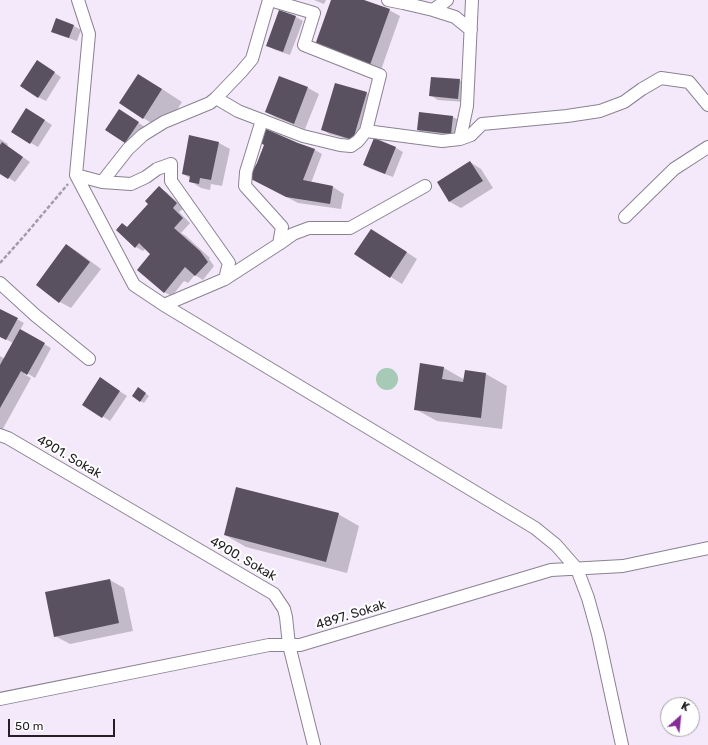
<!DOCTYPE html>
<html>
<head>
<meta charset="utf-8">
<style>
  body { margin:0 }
  #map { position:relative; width:708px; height:745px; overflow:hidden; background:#f3e9fa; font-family:Rubik,sans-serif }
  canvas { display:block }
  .north { position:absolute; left:660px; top:697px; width:40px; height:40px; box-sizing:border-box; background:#fff; border:1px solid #a7a5a8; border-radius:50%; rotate:27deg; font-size:11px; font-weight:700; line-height:16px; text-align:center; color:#231f25 }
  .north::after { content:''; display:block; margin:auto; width:14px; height:18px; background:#852c98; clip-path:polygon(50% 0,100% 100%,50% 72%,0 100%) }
  .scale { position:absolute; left:8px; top:719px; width:107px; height:18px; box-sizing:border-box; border:2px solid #231f25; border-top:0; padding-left:5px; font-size:12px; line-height:14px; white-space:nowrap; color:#231f25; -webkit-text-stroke:3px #fff; paint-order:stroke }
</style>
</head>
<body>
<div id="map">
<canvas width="708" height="745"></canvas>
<div class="north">K</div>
<div class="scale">50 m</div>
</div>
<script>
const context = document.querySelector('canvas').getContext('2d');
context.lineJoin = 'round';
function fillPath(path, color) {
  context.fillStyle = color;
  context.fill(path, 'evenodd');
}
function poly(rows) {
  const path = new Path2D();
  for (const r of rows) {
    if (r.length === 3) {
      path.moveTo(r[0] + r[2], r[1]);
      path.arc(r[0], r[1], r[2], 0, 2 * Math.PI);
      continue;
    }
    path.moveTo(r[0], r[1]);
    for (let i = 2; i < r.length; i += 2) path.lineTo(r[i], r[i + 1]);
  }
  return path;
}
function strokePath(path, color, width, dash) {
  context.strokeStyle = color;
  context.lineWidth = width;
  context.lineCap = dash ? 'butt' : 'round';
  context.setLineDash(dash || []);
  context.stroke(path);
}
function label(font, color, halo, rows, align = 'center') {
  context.font = font + ' Rubik,sans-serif';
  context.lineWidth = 4;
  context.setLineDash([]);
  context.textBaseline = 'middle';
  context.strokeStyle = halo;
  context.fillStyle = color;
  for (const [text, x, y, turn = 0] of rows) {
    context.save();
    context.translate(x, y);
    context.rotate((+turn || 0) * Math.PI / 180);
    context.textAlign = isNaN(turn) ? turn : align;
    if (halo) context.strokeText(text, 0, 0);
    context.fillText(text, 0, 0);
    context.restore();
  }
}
fillPath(poly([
  [387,379,11]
]), '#a6cab6');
fillPath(poly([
  [314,0,326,0,324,4],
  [332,0,361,0,389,10,400,16,381,70,327,51],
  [280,12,296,17,303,21,290,55,275,50,268,46],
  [74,26,81,30,77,41,59,35,52,31],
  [44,66,61,77,46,101,38,97],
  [459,80,467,84,465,102,438,100,430,95],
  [335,84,367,93,374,97,361,143,329,134,322,129],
  [159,87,182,102,164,130,143,118],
  [308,88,319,94,305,129,277,118,266,112],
  [33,113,52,125,38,147,12,132],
  [126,115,145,127,133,146,107,129],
  [453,117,460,121,458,138,425,134,418,130],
  [0,139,8,144,7,146,30,162,15,182,0,172],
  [375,139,396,148,403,152,393,177,371,169,364,165],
  [219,143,230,149,222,186,211,184,210,190,201,188,190,181,190,178,183,174],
  [297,144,315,150,322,154,311,183,333,187,344,194,341,209,298,203,262,184],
  [470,162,481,169,493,188,461,208,450,202],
  [159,188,166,192,184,208,179,212,190,223,181,233,186,236,210,258,209,259,214,266,203,280,195,275,188,283,184,281,172,296,164,292,151,254,146,248,143,251,136,247,128,228,150,204],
  [382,236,417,259,402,284,355,254],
  [67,245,78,252,101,269,71,308,60,302,37,285],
  [0,310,24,323,20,330,51,348,35,378,25,372,24,374,31,378,0,434,0,356,5,359,13,343,0,336],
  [444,368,465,380,466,372,486,374,507,386,502,429,437,421,415,409],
  [107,383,127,396,110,421,83,404],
  [141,390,149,396,144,403,140,401],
  [338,514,359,526,347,573,246,547,225,535],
  [110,580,124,588,133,631,70,644,55,636]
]), '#0003');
fillPath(poly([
  [331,0,364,0,390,9,370,65,315,45],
  [279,10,296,16,283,52,266,46],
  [56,18,74,25,69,38,51,32],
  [37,60,55,72,38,98,20,86],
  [138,74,162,89,143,119,119,103],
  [279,76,308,87,294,124,265,112],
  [431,77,460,79,458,99,429,96],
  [335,83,367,92,353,140,321,130],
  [26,108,45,120,30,144,11,132],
  [119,109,139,122,125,143,105,130],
  [419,112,453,116,451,134,417,130],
  [266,129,298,143,315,149,303,180,333,186,330,204,286,197,249,178,257,163,264,145,261,143],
  [189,135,219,142,211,180,200,178,199,184,189,182,190,176,182,174],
  [374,138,396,147,385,174,363,165],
  [2,142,23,157,8,179,0,174,0,145],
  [470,161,483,181,449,202,437,182],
  [159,186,177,203,173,208,183,218,174,228,200,251,208,262,195,276,185,267,164,293,137,270,150,254,139,243,135,248,116,230,122,223,127,227,148,204,145,201],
  [371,229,407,252,390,278,354,254],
  [66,244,90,262,59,303,36,285],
  [0,309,18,318,6,340,0,337],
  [20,329,45,343,27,375,21,371,0,408,0,365],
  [420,363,444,367,442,379,463,382,465,370,486,373,481,418,414,410],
  [100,377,120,391,102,418,82,405],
  [138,387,146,393,140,402,132,396],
  [236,487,339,513,326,562,224,535],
  [110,579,119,623,54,637,45,592]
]), '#59515f');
const street = poly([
  [78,0,89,34,76,175,134,285,164,305,535,528,556,545,577,569,588,598,598,634,622,745],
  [270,0,314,13,304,45,380,75,366,131],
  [388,0,403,3,433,10,455,17,471,30],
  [433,10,447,0],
  [216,98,238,111,303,136,340,145,351,146,358,141,366,131,442,141,460,139,471,135,482,124,567,116,600,111,624,102,642,89,661,78,689,82,708,105],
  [460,139,467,106,472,0],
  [76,175,102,182,128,149,143,135,164,122,210,103,216,98,241,72,252,59,269,0],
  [102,182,131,184,146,177,157,169,171,164,171,181,229,263,225,279],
  [625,217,674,169,708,147],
  [279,244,293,234,309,228,350,228,425,186],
  [0,283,35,315,89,359],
  [164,305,225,279,279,244,282,227,245,186,246,172,262,120],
  [0,435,8,438,274,594,284,609,286,617,289,645,314,745],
  [0,699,269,645,300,645,551,570,623,566,708,548]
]);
strokePath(street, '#8b8291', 14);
strokePath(poly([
  [0,263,25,235,68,184]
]), '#a29ba8', 2.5, [4, 2]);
strokePath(street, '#fff', 12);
label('13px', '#231f25', '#fff', [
  ["4901. Sokak",69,457,30],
  ["4900. Sokak",243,559,30],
  ["4897. Sokak",351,615,-17]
]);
</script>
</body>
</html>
